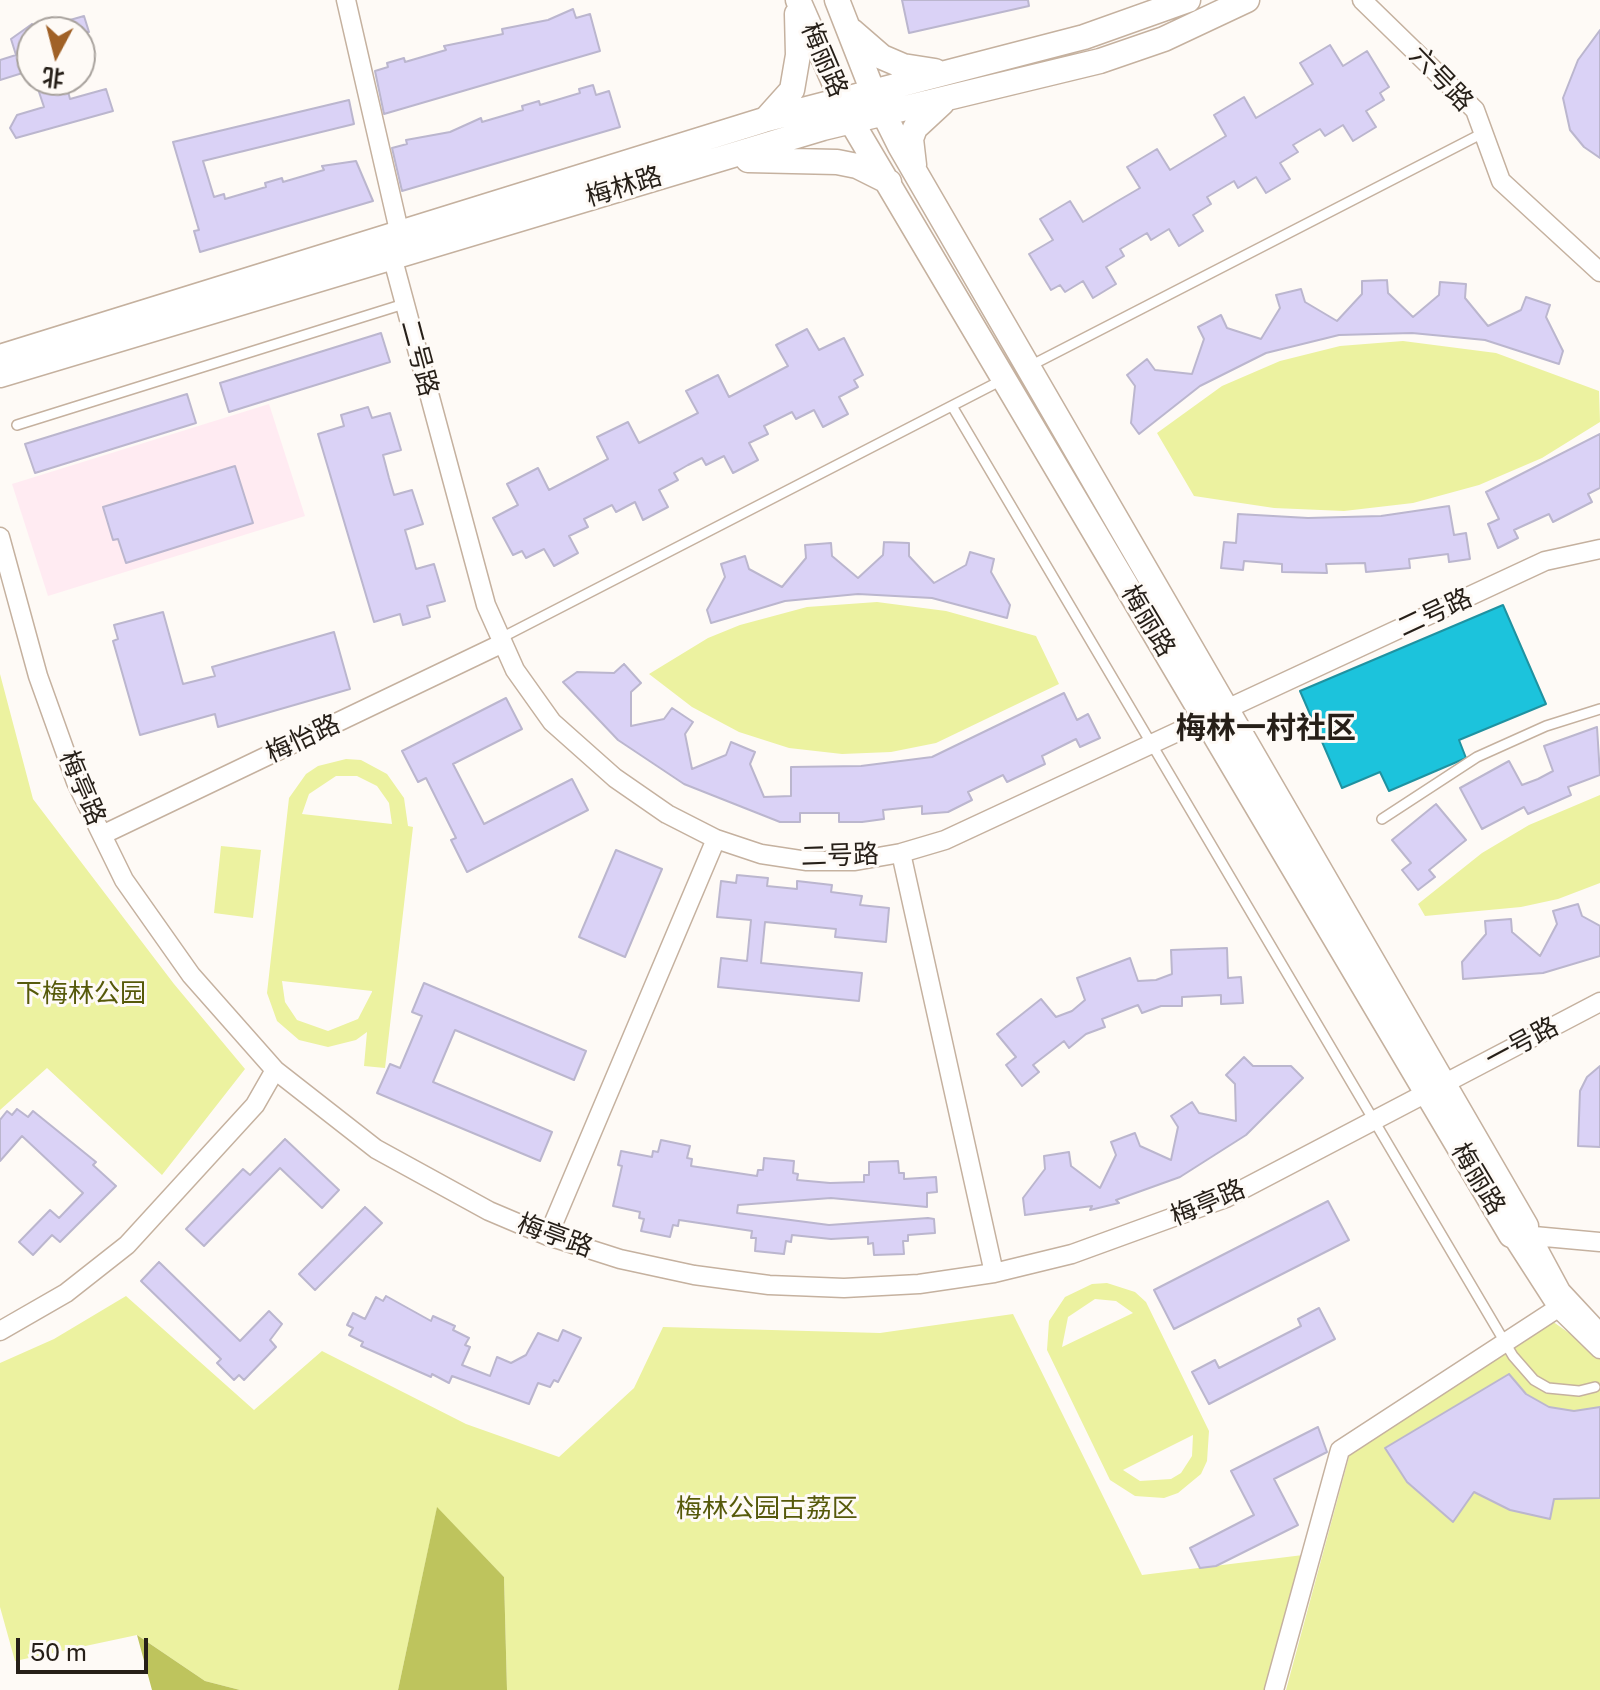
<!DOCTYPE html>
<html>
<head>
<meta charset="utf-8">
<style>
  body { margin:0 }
  #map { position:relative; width:1600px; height:1690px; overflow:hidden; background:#fefaf6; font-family:"Public Sans","Noto Sans SC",sans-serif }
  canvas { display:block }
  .north { position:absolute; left:16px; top:16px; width:80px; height:80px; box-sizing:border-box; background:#fefaf6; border:2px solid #a8a29d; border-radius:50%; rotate:187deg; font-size:22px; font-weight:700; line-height:32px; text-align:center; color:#261f18 }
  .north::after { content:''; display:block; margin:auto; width:28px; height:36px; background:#a06127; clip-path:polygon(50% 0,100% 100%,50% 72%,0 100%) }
  .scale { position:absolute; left:16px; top:1638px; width:132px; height:36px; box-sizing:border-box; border:4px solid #261f18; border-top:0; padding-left:10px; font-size:24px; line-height:28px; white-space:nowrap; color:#261f18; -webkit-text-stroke:6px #fefaf6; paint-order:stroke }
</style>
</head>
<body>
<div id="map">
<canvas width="1600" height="1690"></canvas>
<div class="north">北</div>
<div class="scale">50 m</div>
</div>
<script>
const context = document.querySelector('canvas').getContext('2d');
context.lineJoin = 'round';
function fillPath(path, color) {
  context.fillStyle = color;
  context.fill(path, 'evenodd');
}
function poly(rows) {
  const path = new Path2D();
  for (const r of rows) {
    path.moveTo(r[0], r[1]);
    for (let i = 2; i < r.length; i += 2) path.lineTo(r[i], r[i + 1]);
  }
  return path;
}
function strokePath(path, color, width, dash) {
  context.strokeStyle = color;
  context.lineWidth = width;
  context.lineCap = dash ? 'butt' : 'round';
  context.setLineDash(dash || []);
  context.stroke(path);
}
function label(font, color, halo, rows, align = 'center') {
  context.font = font + ' "Public Sans","Noto Sans SC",sans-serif';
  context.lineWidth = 6;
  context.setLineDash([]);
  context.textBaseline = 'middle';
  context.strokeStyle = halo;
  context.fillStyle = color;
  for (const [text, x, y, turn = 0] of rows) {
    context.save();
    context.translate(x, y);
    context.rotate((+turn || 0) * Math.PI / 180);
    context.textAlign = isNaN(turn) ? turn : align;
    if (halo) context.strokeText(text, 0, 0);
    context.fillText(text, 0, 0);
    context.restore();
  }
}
fillPath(poly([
  [269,404,305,516,48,596,12,484]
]), '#ffebf2');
fillPath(poly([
  [1403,341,1496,353,1599,391,1600,422,1542,458,1479,485,1413,503,1344,511,1274,508,1194,496,1157,433,1222,386,1280,361,1340,346],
  [877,602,946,611,1036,636,1059,684,936,743,891,752,842,754,789,748,739,732,692,707,649,674,708,638,740,625,807,607],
  [0,674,33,799,174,984,245,1069,162,1175,47,1068,0,1110],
  [346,759,361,760,387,774,404,798,408,826,413,827,385,1068,364,1066,367,1032,356,1040,328,1047,299,1040,277,1021,267,993,289,798,306,774,318,766],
  [336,776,357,776,377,786,389,803,392,824,302,814,309,794],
  [282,981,372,991,372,992,358,1019,328,1031,297,1020,285,1002],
  [1600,795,1600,883,1558,899,1521,907,1425,916,1418,904,1482,853,1529,825],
  [221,846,261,850,253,918,214,913],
  [1107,1283,1135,1292,1146,1302,1209,1431,1207,1461,1201,1474,1178,1493,1164,1498,1135,1496,1110,1480,1047,1350,1049,1321,1065,1297,1092,1284],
  [1095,1299,1116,1301,1133,1313,1062,1347,1068,1317],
  [1193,1435,1192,1456,1181,1473,1171,1479,1140,1481,1123,1470],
  [126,1296,254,1410,322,1351,466,1424,559,1457,634,1388,663,1327,880,1333,1013,1314,1142,1575,1303,1555,1265,1690,507,1690,504,1577,437,1508,398,1690,240,1690,205,1681,137,1635,15,1661,0,1607,0,1363,54,1339],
  [1552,1321,1600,1355,1600,1690,1286,1690,1350,1453]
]), '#ecf2a0');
fillPath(poly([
  [437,1507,504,1577,507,1690,398,1690],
  [137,1635,205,1681,240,1690,152,1690]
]), '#bec45d');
const water = poly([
  [1503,605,1546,704,1459,740,1466,758,1389,791,1380,772,1342,788,1300,691,1503,605]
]);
fillPath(water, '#1cc3dc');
strokePath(water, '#1f92a1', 2);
const building = poly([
  [902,0,1028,0,1029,6,909,33,902,0],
  [573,9,576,18,590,14,600,51,384,114,375,71,388,67,387,63,404,58,405,62,446,50,444,46,503,34,502,29,548,20,573,9],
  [84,16,89,32,42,32,42,28,84,16],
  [32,24,32,70,0,80,0,60,16,55,11,39,32,24],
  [1600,30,1600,158,1584,147,1570,130,1563,98,1578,60,1600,30],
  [1330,45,1343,66,1367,51,1389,87,1380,93,1384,100,1366,111,1376,127,1353,141,1343,125,1325,136,1320,129,1293,145,1298,152,1280,163,1290,179,1266,193,1256,177,1238,188,1234,181,1207,197,1211,204,1193,215,1203,231,1179,246,1169,229,1151,240,1147,233,1120,249,1124,256,1106,267,1116,284,1093,298,1083,281,1065,292,1060,285,1051,290,1029,254,1053,240,1040,219,1070,201,1083,222,1116,202,1140,188,1127,167,1157,149,1170,170,1226,136,1214,115,1244,97,1256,118,1313,84,1300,63,1330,45],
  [35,80,65,80,70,99,106,89,113,111,16,138,10,128,17,115,44,107,35,80],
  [593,85,596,95,609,91,620,127,402,191,392,148,407,144,406,140,450,132,481,118,482,122,523,110,522,106,539,101,540,105,580,93,579,89,593,85],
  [349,100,354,124,203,161,214,197,224,194,225,199,266,187,265,183,282,178,283,182,324,170,322,166,356,161,373,201,200,252,194,231,199,230,173,142,349,100],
  [1387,280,1388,293,1413,317,1439,295,1440,282,1466,284,1465,298,1488,326,1521,310,1526,297,1550,305,1546,317,1563,351,1559,364,1485,340,1412,333,1339,335,1266,353,1200,386,1139,434,1131,423,1135,386,1127,375,1147,359,1155,370,1192,374,1204,339,1198,327,1221,315,1227,328,1261,339,1280,308,1276,295,1301,289,1305,302,1337,321,1362,294,1362,281,1387,280],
  [807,329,819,350,844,338,863,375,854,380,858,387,839,397,848,414,823,427,814,410,796,419,792,412,764,426,768,434,749,443,758,460,733,473,724,456,706,465,702,458,688,465,674,473,678,480,659,490,668,507,643,520,635,502,616,512,612,505,584,519,588,527,569,536,578,553,554,566,544,549,526,558,522,551,513,555,493,518,518,505,507,484,538,468,549,490,574,477,608,459,597,437,628,422,639,443,698,413,686,391,718,375,729,397,788,366,776,345,807,329],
  [381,333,390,362,229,412,220,383,381,333],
  [187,394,196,423,35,473,25,444,187,394],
  [368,407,372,418,390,413,401,450,383,455,389,478,394,495,412,490,423,524,405,530,410,547,416,569,434,564,445,601,427,606,430,617,403,625,400,614,374,622,318,434,344,426,341,415,368,407],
  [1600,434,1600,488,1588,494,1592,502,1553,522,1549,514,1514,530,1518,538,1498,548,1488,524,1499,519,1486,492,1600,434],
  [235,466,253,523,126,563,118,539,113,540,103,507,235,466],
  [1449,506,1454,535,1466,533,1470,559,1449,562,1448,554,1409,559,1410,568,1366,572,1365,563,1326,564,1327,573,1282,572,1282,564,1244,561,1243,570,1221,568,1224,542,1236,543,1238,514,1308,518,1381,516,1449,506],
  [884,542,909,543,909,556,934,583,966,565,970,552,994,559,991,572,1010,605,1007,618,932,598,858,594,785,601,711,623,707,610,725,577,721,564,745,556,749,569,782,587,806,558,805,545,831,543,832,556,858,578,883,555,884,542],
  [163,612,183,684,215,676,212,667,334,632,350,689,218,727,215,714,140,735,113,641,118,639,114,625,163,612],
  [624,664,641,683,631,692,631,726,664,719,672,708,693,722,685,734,692,769,726,755,731,742,755,752,750,764,764,797,791,796,791,767,861,766,932,757,1064,693,1077,720,1088,714,1100,738,1080,747,1076,739,1042,756,1045,764,1007,782,1003,775,968,792,972,800,948,812,922,814,922,806,883,810,884,819,862,822,839,822,839,813,800,813,800,822,780,822,684,784,618,740,563,682,577,672,614,673,624,664],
  [506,698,522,729,453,764,484,824,572,779,588,810,467,872,451,840,456,838,426,778,418,782,402,751,506,698],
  [1597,727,1600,775,1568,787,1571,795,1528,814,1524,807,1482,829,1460,788,1509,761,1522,785,1538,779,1553,771,1544,746,1597,727],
  [1436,804,1466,840,1429,870,1435,877,1418,890,1402,870,1411,863,1392,840,1436,804],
  [616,850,662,869,625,957,579,937,616,850],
  [737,875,768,878,767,886,797,889,797,881,832,885,831,892,862,896,860,905,889,908,886,942,835,937,836,929,765,922,761,963,862,973,859,1001,718,987,721,958,747,961,751,920,717,917,721,881,736,883,737,875],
  [1578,904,1582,916,1600,926,1600,956,1543,973,1463,979,1462,962,1486,934,1485,921,1511,919,1512,932,1540,956,1557,924,1553,911,1578,904],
  [1227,948,1228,978,1241,977,1243,1003,1221,1004,1221,995,1182,997,1182,1006,1161,1006,1142,1013,1138,1005,1102,1019,1105,1027,1086,1034,1069,1048,1064,1041,1033,1065,1039,1072,1022,1086,1006,1065,1016,1057,997,1034,1041,999,1056,1017,1072,1011,1085,1000,1077,978,1130,958,1138,981,1156,980,1172,974,1171,950,1227,948],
  [424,983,586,1051,574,1080,455,1030,433,1082,552,1132,540,1161,377,1093,390,1064,400,1068,422,1016,412,1012,424,983],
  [1244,1057,1253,1066,1291,1066,1303,1078,1246,1135,1180,1177,1116,1200,1119,1203,1090,1210,1092,1206,1025,1215,1023,1198,1045,1169,1044,1156,1069,1152,1071,1166,1100,1188,1116,1155,1111,1142,1135,1133,1140,1146,1171,1160,1178,1127,1171,1116,1192,1102,1199,1113,1236,1121,1235,1084,1226,1075,1244,1057],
  [1600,1066,1600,1147,1578,1146,1580,1091,1587,1077,1600,1066],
  [17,1109,28,1117,33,1111,96,1162,93,1165,116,1186,60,1242,52,1235,33,1255,19,1242,50,1210,59,1218,83,1193,22,1136,0,1161,0,1120,7,1111,12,1115,17,1109],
  [285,1139,339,1190,322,1208,280,1168,204,1246,186,1229,243,1169,250,1175,285,1139],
  [661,1140,690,1146,687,1158,692,1159,691,1166,757,1176,758,1170,763,1170,764,1158,794,1161,793,1173,798,1174,797,1180,830,1183,864,1182,864,1175,869,1175,869,1162,898,1161,899,1173,904,1173,904,1179,936,1177,937,1192,927,1193,927,1207,831,1198,738,1205,737,1213,829,1225,928,1218,934,1219,935,1233,908,1235,908,1241,903,1241,904,1254,874,1255,873,1243,868,1244,868,1237,831,1239,792,1235,791,1242,786,1241,784,1254,755,1251,756,1238,751,1238,752,1231,679,1220,678,1226,673,1225,670,1237,641,1231,644,1219,639,1218,640,1212,613,1206,622,1166,618,1165,621,1151,652,1157,653,1151,658,1152,661,1140],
  [1328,1201,1349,1240,1174,1329,1154,1290,1328,1201],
  [365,1207,382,1223,315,1290,299,1274,365,1207],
  [159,1262,240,1341,269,1311,282,1324,270,1340,276,1347,244,1380,239,1375,234,1380,217,1363,221,1359,141,1281,159,1262],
  [386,1296,431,1321,433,1316,455,1326,453,1330,469,1338,465,1345,470,1347,462,1365,490,1376,497,1357,511,1363,526,1355,538,1333,558,1341,563,1330,581,1338,558,1382,554,1380,550,1387,538,1383,529,1404,452,1376,449,1383,432,1374,431,1377,361,1346,363,1342,349,1335,353,1328,347,1325,353,1313,365,1319,376,1297,383,1301,386,1296],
  [1319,1308,1335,1339,1209,1404,1192,1372,1215,1360,1219,1368,1301,1326,1298,1319,1319,1308],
  [1509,1374,1526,1394,1549,1407,1574,1411,1600,1407,1600,1498,1554,1499,1550,1519,1510,1510,1474,1492,1453,1522,1407,1482,1385,1448,1509,1374],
  [1318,1427,1327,1452,1274,1479,1298,1525,1216,1566,1200,1568,1190,1548,1254,1515,1231,1471,1318,1427]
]);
fillPath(building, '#dad2f6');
strokePath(building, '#bbb6ce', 2);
const lane = poly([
  [1028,367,1483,133],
  [952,406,1513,1356,1534,1380,1548,1388,1579,1391,1595,1387],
  [17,425,404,304],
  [501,638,1004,379],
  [1382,819,1477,757,1546,726,1600,709]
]);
const street = poly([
  [346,0,400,235],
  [1362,0,1475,110,1501,181,1600,272],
  [392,256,486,605,515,670,552,722,615,778,667,814,716,839,761,854,807,861,855,861,901,853,945,840,1545,561,1600,549],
  [0,537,38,676,76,782,124,880,191,975,275,1070,376,1149,489,1211,548,1236,620,1259,694,1275,769,1285,844,1288,919,1284,994,1273,1072,1254,1226,1198,1600,1002],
  [102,835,503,643],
  [901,853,994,1273],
  [1526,1226,1561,1291,1600,1333],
  [1511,1235,1558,1308,1600,1349],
  [1523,1235,1600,1242],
  [548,1236,716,839],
  [0,1331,66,1293,127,1245,255,1105,275,1070],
  [1274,1690,1340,1450,1558,1308]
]);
const secondary = poly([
  [798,0,851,121,1511,1235],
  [837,0,873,92,900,146,1526,1226],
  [852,31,882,57,903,66,935,71],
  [766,119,792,90,798,55,797,14],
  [748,160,837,162,857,166,889,182],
  [914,165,911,139,915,128,942,103],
  [0,357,764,120,1084,37,1188,0],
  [0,375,823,128,1100,61,1164,39,1247,0]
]);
strokePath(lane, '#c5b19f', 12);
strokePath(street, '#c5b19f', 21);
strokePath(secondary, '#c5b19f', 27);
strokePath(lane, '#fff', 9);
strokePath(street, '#fff', 18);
strokePath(secondary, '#fff', 24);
label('26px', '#261f18', '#fefaf6', [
  ["梅丽路",824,60,67],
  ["六号路",1441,79,46],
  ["梅林路",624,187,-17],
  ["二号路",419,358,75],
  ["二号路",1435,613,-25],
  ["梅丽路",1148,621,59],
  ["梅怡路",303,739,-25],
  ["梅亭路",82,788,67],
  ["二号路",840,856,-2],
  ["一号路",1522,1043,-28],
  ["梅丽路",1478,1179,59],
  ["梅亭路",1208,1203,-23],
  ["梅亭路",555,1236,20]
]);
label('26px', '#56590a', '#fefaf6', [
  ["下梅林公园",81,994],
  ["梅林公园古荔区",767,1509]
]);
label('bold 30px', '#261f18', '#fefaf6', [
  ["梅林一村社区",1266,729]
]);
</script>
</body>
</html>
